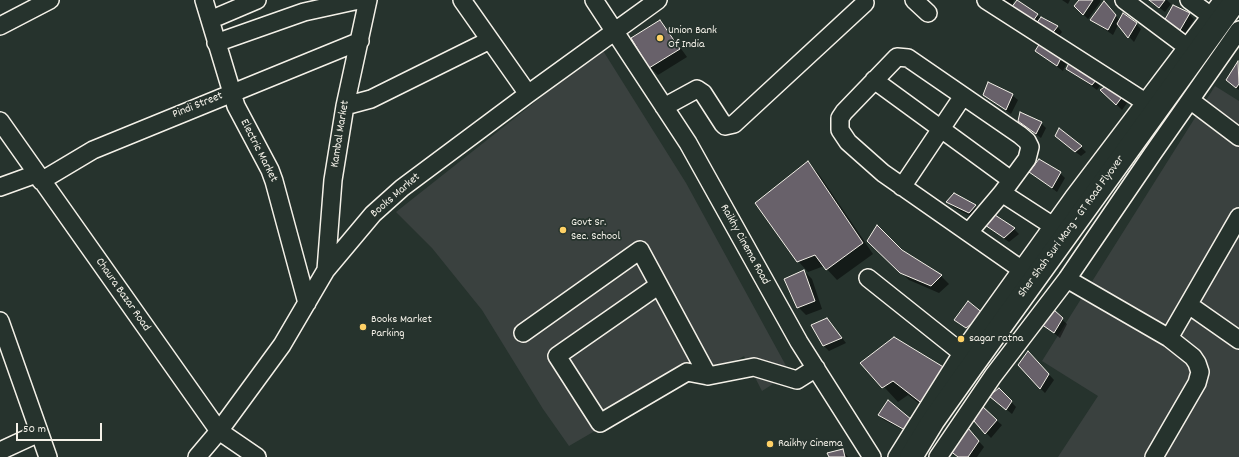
<!DOCTYPE html>
<html>
<head>
<meta charset="utf-8">
<style>
  body { margin:0 }
  #map { position:relative; width:1239px; height:457px; overflow:hidden; background:#26332d; font-family:Dekko,sans-serif }
  canvas { display:block }
  .scale { position:absolute; left:16px; top:423px; width:86px; height:18px; box-sizing:border-box; border:2px solid #f4f1e8; border-top:0; padding-left:5px; font-size:12px; line-height:14px; white-space:nowrap; color:#f4f1e8; -webkit-text-stroke:3px #26332d; paint-order:stroke }
</style>
</head>
<body>
<div id="map">
<canvas width="1239" height="457"></canvas>
<div class="scale">50 m</div>
</div>
<script>
const context = document.querySelector('canvas').getContext('2d');
context.lineJoin = 'round';
function fillPath(path, color) {
  context.fillStyle = color;
  context.fill(path, 'evenodd');
}
function poly(rows) {
  const path = new Path2D();
  for (const r of rows) {
    path.moveTo(r[0], r[1]);
    for (let i = 2; i < r.length; i += 2) path.lineTo(r[i], r[i + 1]);
  }
  return path;
}
function strokePath(path, color, width, dash) {
  context.strokeStyle = color;
  context.lineWidth = width;
  context.lineCap = dash ? 'butt' : 'round';
  context.setLineDash(dash || []);
  context.stroke(path);
}
function label(font, color, halo, rows, align = 'center') {
  context.font = font + ' Dekko,sans-serif';
  context.lineWidth = 3.5;
  context.setLineDash([]);
  context.textBaseline = 'middle';
  context.strokeStyle = halo;
  context.fillStyle = color;
  for (const [text, x, y, turn = 0] of rows) {
    context.save();
    context.translate(x, y);
    context.rotate((+turn || 0) * Math.PI / 180);
    context.textAlign = isNaN(turn) ? turn : align;
    if (halo) context.strokeText(text, 0, 0);
    context.fillText(text, 0, 0);
    context.restore();
  }
}
fillPath(poly([
  [602,49,686,183,790,373,762,391,744,356,707,378,696,372,569,446,543,409,482,310,432,248,396,212],
  [1215,86,1239,101,1239,457,1058,457,1098,396,1042,361]
]), '#3a413f');
fillPath(poly([
  [999,0,1014,0,1011,8],
  [1062,0,1070,0,1068,4],
  [1080,0,1100,0,1101,1,1088,19,1075,6],
  [1149,0,1167,0,1171,4,1165,12],
  [1017,1,1041,18,1057,26,1062,32,1056,40,1012,8],
  [1109,8,1120,21,1136,24,1141,29,1134,42,1118,25,1113,35,1091,20],
  [1189,14,1194,19,1184,36,1169,28],
  [659,21,667,29,687,57,658,75,650,67],
  [1036,51,1060,59,1066,64,1063,71],
  [1238,63,1239,63,1239,90,1227,80],
  [1068,69,1095,81,1100,86,1097,90],
  [1106,87,1127,103,1122,110,1102,90],
  [984,95,1012,95,1018,100,1011,114],
  [1019,121,1041,123,1046,128,1041,138],
  [1060,130,1081,147,1086,152,1081,156,1061,141],
  [808,163,818,173,873,254,837,280,824,266,808,272,798,261],
  [1030,172,1060,173,1065,178,1057,192],
  [955,194,975,206,981,211,974,218,953,207,948,202],
  [995,216,1014,229,1019,234,1009,242,992,230,986,225],
  [868,240,901,251,941,276,949,284,939,293,909,280],
  [804,271,812,279,822,309,806,315,798,307],
  [1054,312,1067,324,1060,338,1043,324],
  [983,315,972,333,955,320],
  [827,319,846,343,829,351,824,346,812,325],
  [894,338,939,419,908,395,898,402,862,363],
  [1033,357,1054,380,1045,393,1040,388],
  [999,389,1016,407,1012,414,996,401],
  [888,401,911,434,884,420,879,415],
  [996,420,1002,425,991,438,975,421],
  [973,435,984,447,977,457,958,457,951,450],
  [842,450,848,457,830,457]
]), '#0007');
const building = poly([
  [1017,0,1038,14,1033,21,1011,8,1017,0],
  [1079,0,1093,0,1083,15,1074,6,1079,0],
  [1149,0,1165,0,1159,8,1149,0],
  [1104,1,1116,15,1108,30,1090,20,1104,1],
  [1173,5,1190,13,1179,32,1163,23,1173,5],
  [1123,13,1137,23,1128,38,1117,24,1123,13],
  [1041,17,1058,26,1051,35,1036,24,1041,17],
  [660,20,680,49,649,68,631,38,660,20],
  [1040,43,1061,58,1057,66,1035,51,1040,43],
  [1070,61,1096,80,1092,85,1066,69,1070,61],
  [1238,61,1239,84,1236,88,1226,80,1238,61],
  [988,82,1013,94,1006,110,983,95,988,82],
  [1106,86,1122,97,1116,105,1100,90,1106,86],
  [1020,112,1042,122,1036,134,1018,121,1020,112],
  [1059,128,1082,146,1075,152,1055,136,1059,128],
  [1039,159,1061,172,1052,188,1029,172,1039,159],
  [808,161,863,243,826,270,815,255,797,262,755,203,808,161],
  [954,193,976,205,969,213,946,202,954,193],
  [995,215,1015,228,1004,238,985,225,995,215],
  [877,225,902,250,942,275,931,286,900,273,867,241,877,225],
  [804,270,815,301,797,308,784,279,804,270],
  [968,301,984,314,966,328,954,320,968,301],
  [1054,310,1063,318,1054,333,1041,324,1054,310],
  [827,318,842,338,823,346,811,325,827,318],
  [894,337,945,368,924,405,893,381,882,388,860,363,894,337],
  [1028,351,1049,374,1040,389,1018,365,1028,351],
  [999,388,1012,401,1006,410,989,396,999,388],
  [888,400,912,420,905,430,878,415,888,400],
  [982,406,997,420,985,434,974,421,982,406],
  [968,428,979,441,968,457,958,457,949,450,968,428],
  [843,449,845,457,829,457,827,453,843,449]
]);
fillPath(building, '#68616a');
strokePath(building, '#f4f1e8', 1);
const minor = poly([
  [204,0,236,106,270,170,274,181,307,303],
  [462,0,528,94],
  [594,0,688,143,799,342,872,457],
  [914,0,928,13],
  [986,0,1145,102],
  [1124,0,1187,47],
  [1189,0,1211,16],
  [210,20,257,0],
  [0,26,50,0],
  [216,43,304,12,359,0],
  [874,80,1011,180],
  [1190,100,1239,137],
  [345,106,371,99,490,40],
  [664,107,697,89,703,93,723,124,725,126,734,124,865,3],
  [0,121,219,431,257,457],
  [41,181,93,150,360,41],
  [0,187,36,174],
  [902,187,963,96],
  [1002,193,1053,226],
  [969,232,1002,193,1027,159,1030,147,1027,141,1020,135,908,58,897,57,844,112,840,118,840,130,848,142,883,173,1022,270],
  [326,270,333,180,345,106,368,0],
  [868,278,962,353],
  [1067,279,1169,338,1193,357,1197,363,1200,372,1197,383,1154,457],
  [659,285,557,356,600,423,687,372,708,376,754,367,797,380,816,368],
  [1189,305,1239,340],
  [0,321,48,457],
  [523,333,640,250,708,376],
  [1169,338,1239,217],
  [0,451,39,433],
  [197,457,219,431,282,345,326,270,373,214,402,188,528,94,658,0],
  [897,457,966,347,1073,198,1223,0],
  [938,457,993,376,1067,279,1153,153,1239,30]
]);
const major = poly([
  [911,457,933,421,972,366,1236,0]
]);
strokePath(minor, '#f4f1e8', 20);
strokePath(major, '#f4f1e8', 25);
strokePath(minor, '#26332d', 17);
strokePath(major, '#26332d', 22);
for (const [x, y, r, color] of [
  [660,38,4,"#ffd166"],
  [563,230,4,"#ffd166"],
  [363,327,4,"#ffd166"],
  [961,339,4,"#ffd166"],
  [770,444,4,"#ffd166"]
]) {
  const dot = new Path2D();
  dot.arc(x, y, r, 0, 2 * Math.PI);
  context.fillStyle = color;
  context.fill(dot);
  strokePath(dot, '#26332d', 1.5);
}
label('12px', '#f4f1e8', '#26332d', [
  ["Union Bank",668,31],
  ["Of India",668,45],
  ["Govt Sr.",571,223],
  ["Sec. School",571,237],
  ["Books Market",371,320],
  ["Parking",371,334],
  ["sagar ratna",969,339],
  ["Raikhy Cinema",778,444]
], 'left');
label('12px', '#f4f1e8', '#26332d', [
  ["Pindi Street",198,106,-22],
  ["Kambal Market",341,134,-81],
  ["Electric Market",258,151,63],
  ["Books Market",396,196,-41],
  ["Sher Shah Suri Marg - GT Road Flyover",1072,227,-54],
  ["Raikhy Cinema Road",744,245,61],
  ["Chaura Bazar Road",122,295,55]
]);
</script>
</body>
</html>
